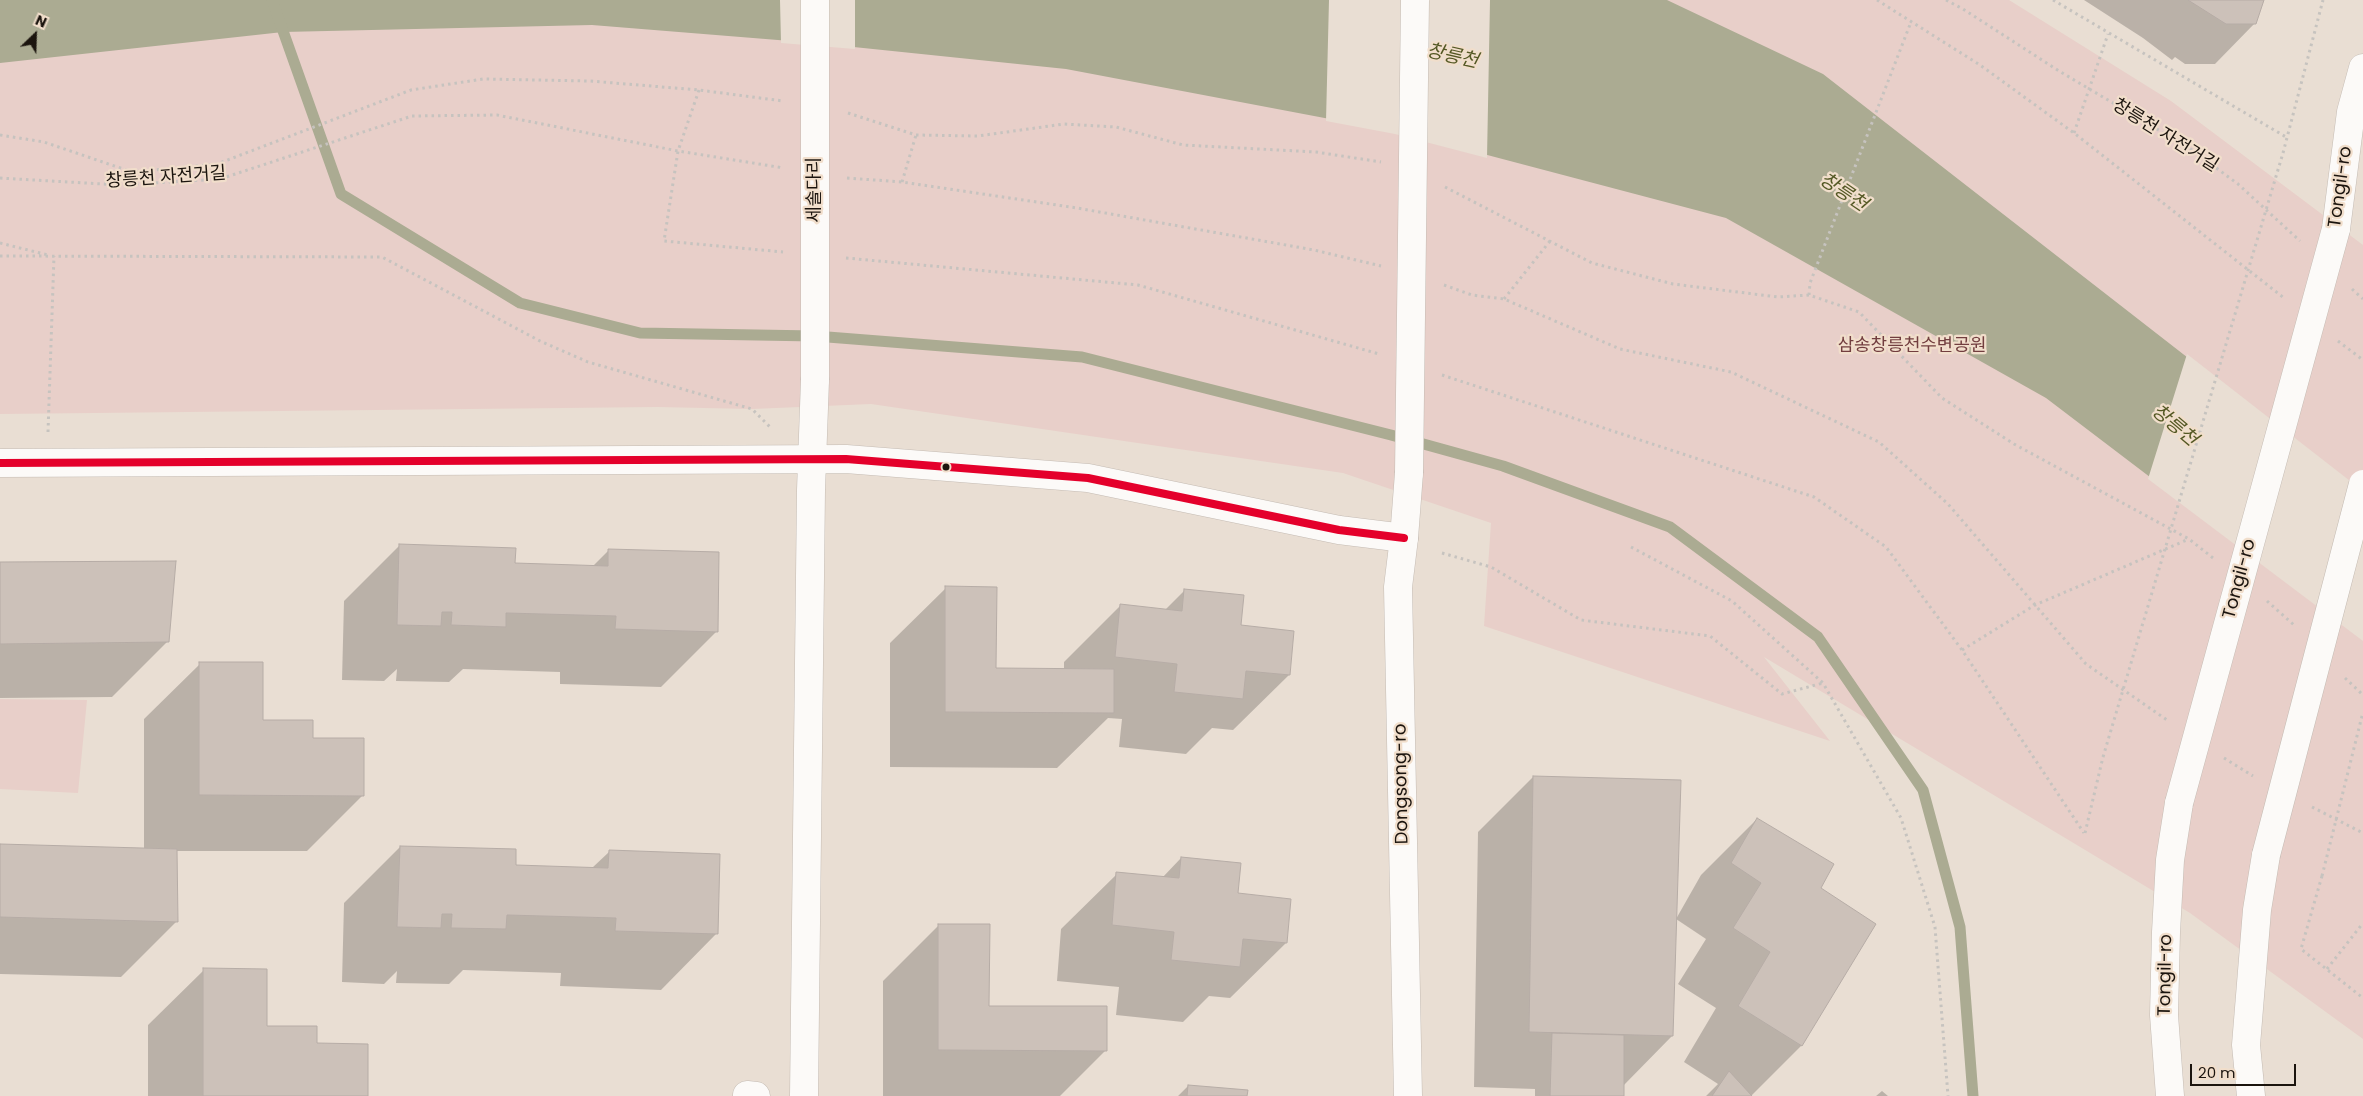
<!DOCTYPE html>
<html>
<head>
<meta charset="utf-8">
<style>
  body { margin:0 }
  #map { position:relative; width:2363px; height:1096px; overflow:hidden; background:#e9ded3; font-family:Poppins,sans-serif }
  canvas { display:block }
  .north { position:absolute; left:10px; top:10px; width:50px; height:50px; -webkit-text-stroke:4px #f1decb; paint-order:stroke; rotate:24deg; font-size:14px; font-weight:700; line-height:20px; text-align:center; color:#1b140e }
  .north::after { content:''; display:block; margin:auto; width:18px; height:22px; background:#1b140e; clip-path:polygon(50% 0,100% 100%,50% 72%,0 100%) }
  .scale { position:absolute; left:2190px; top:1064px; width:106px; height:22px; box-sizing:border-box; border:2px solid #1b140e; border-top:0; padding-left:6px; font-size:15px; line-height:18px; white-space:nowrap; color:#1b140e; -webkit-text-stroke:4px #f1decb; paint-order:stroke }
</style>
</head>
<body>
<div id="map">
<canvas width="2363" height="1096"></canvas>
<div class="north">N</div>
<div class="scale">20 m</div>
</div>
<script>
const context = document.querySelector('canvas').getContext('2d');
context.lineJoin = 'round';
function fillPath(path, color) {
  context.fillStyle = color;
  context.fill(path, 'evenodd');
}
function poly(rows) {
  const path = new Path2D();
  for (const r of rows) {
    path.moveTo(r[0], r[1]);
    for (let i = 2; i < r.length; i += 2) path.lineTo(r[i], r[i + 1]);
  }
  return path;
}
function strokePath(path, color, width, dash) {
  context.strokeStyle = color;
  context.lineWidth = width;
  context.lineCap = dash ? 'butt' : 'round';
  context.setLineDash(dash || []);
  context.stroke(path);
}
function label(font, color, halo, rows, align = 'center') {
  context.font = font + ' Poppins,"Noto Sans KR",sans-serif';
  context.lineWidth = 4.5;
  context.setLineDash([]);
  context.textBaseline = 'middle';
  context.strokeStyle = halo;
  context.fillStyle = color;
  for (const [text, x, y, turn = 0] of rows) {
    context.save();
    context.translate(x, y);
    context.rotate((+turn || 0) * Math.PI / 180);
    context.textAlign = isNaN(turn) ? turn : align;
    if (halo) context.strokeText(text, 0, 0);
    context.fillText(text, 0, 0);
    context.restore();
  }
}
fillPath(poly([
  [0,0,2009,0,2171,101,2363,245,2363,1039,2190,913,1764,657,1830,741,1484,626,1491,523,1343,473,871,404,752,409,657,407,0,414],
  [0,699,87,700,78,793,0,789]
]), '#e8cfc9');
fillPath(poly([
  [0,0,1667,0,1823,74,2363,494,2363,639,2046,398,1726,218,1457,147,1351,123,1066,69,815,43,592,25,283,32,0,63]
]), '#abab92');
fillPath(poly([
  [780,0,855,0,855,49,781,43],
  [1329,0,1490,0,1487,158,1395,134,1326,121],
  [2187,354,2363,491,2363,641,2148,479]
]), '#e9ded3');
fillPath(poly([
  [2084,0,2263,0,2255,23,2215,64,2185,64,2175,57,2172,60,2143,38],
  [400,545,514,564,592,567,609,550,716,632,661,687,560,684,560,672,463,669,449,682,396,681,397,669,384,681,342,680,344,601],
  [0,563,168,641,112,697,0,698],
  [946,588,995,669,1064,670,1064,662,1120,606,1165,610,1184,591,1239,627,1289,675,1233,730,1212,728,1186,754,1119,747,1122,719,1108,718,1057,768,890,767,890,643],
  [200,664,262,721,312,739,363,795,307,851,176,851,177,921,121,977,0,974,0,845,144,850,144,719],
  [1533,777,1672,1036,1623,1086,1623,1096,1535,1096,1535,1089,1474,1087,1478,832],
  [1563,1032,1620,1034,1620,1036,1563,1034],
  [1757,819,1819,888,1874,924,1801,1046,1751,1096,1706,1096,1718,1084,1684,1062,1716,1008,1678,984,1706,939,1676,919,1701,875],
  [400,847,515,866,592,868,609,852,716,934,661,990,560,986,561,973,463,970,449,984,396,983,397,971,384,984,342,982,344,903],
  [1181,858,1237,894,1286,943,1230,998,1209,996,1183,1022,1116,1015,1119,987,1057,981,1061,929,1117,874,1162,878],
  [939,925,988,1007,1106,1050,1060,1096,883,1096,883,981],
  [204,970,266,1027,315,1045,367,1096,148,1096,148,1025],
  [1188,1086,1246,1096,1178,1096],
  [1882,1091,1888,1096,1876,1096]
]), '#0003');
strokePath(poly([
  [272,0,341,194,520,303,640,333,815,336,1082,357,1391,435,1503,466,1670,527,1818,637,1923,790,1960,927,1973,1096]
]), '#abab92', 11);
const building = poly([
  [2188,0,2264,0,2256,24,2226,24,2188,0],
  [399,544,516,548,515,563,608,566,608,549,719,552,718,632,615,629,616,616,506,613,506,627,451,625,452,612,442,612,441,626,397,625,399,544],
  [176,561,169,642,0,644,0,562,176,561],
  [945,586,997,587,996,668,1114,669,1114,713,945,712,945,586],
  [1184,589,1244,595,1241,625,1294,631,1290,675,1246,671,1243,699,1174,692,1177,664,1115,657,1120,604,1182,611,1184,589],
  [199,662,263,662,263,720,313,720,313,738,364,738,364,796,199,795,199,662],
  [1533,776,1681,780,1673,1036,1529,1032,1533,776],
  [1757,818,1834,864,1821,888,1876,924,1802,1046,1738,1006,1770,952,1733,928,1761,883,1731,863,1757,818],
  [0,844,177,849,178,922,0,917,0,844],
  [400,846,516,849,516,865,608,868,609,850,720,854,718,934,615,931,616,918,507,915,506,929,451,928,452,914,442,914,441,928,397,927,400,846],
  [1181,857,1241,863,1238,893,1291,899,1287,943,1243,939,1240,967,1171,960,1174,932,1112,925,1116,872,1179,878,1181,857],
  [938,924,990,924,989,1006,1107,1006,1107,1051,938,1050,938,924],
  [203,968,267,969,267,1026,317,1026,317,1043,368,1044,368,1096,203,1096,203,968],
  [1552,1033,1624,1035,1624,1096,1550,1096,1552,1033],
  [1729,1071,1752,1096,1712,1096,1729,1071],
  [1188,1085,1248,1090,1247,1096,1187,1096,1188,1085]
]);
fillPath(building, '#ccc1b9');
strokePath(building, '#b6aca6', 1);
const minor = poly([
  [0,463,846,459,1088,478,1339,530,1404,538],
  [747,1095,756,1096],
  [804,1096,811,490,815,380]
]);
const major = poly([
  [2336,229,2351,112,2363,68],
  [1408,1096,1398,587,1404,538,1409,473],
  [2170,1096,2164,1015,2166,932,2170,860,2179,803],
  [2251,1096,2246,1045,2257,910,2266,855]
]);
strokePath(minor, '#c4bbb3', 29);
strokePath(major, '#c4bbb3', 29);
strokePath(poly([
  [1877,0,1980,65,2074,133,2284,298],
  [1946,0,1963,9,2059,71,2189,148,2238,184,2300,241],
  [2053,0,2286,137],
  [699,90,678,151,664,241,783,252],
  [848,113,916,135,978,136,1064,124,1116,127,1183,145,1316,152,1381,162],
  [2074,133,2108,34],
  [0,135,44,142,132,172,217,164,411,90,483,79,590,81,699,90,783,101],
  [2283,153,2323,0],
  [0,178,120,185,220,179,412,116,497,115,678,151,784,168],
  [847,178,902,182,1077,208,1314,250,1381,266],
  [902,182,916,135],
  [1445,187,1592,263,1673,284,1778,297,1809,295,1859,312,1942,398,2014,444,2189,539,2213,558],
  [0,243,48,255],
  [0,256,382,257,540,341,588,362,752,409,770,427],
  [846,258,1138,285,1379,354],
  [1444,285,1472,295,1504,299,1620,349,1731,372,1879,442,1948,504,2086,664,2167,720],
  [2352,289,2363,299],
  [1809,295,1810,283,1911,22],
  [1504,299,1550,241],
  [2338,341,2363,360],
  [1442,375,1814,497,1886,547,1962,650,2084,833],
  [48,432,54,256],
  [1631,547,1732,601,1823,683,1901,818,1935,927,1948,1096],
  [1442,553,1491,567,1581,620,1710,636,1782,694,1823,683],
  [2267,601,2294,625],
  [1962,650,2035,605,2189,539],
  [2345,678,2363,695],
  [2224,758,2253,776],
  [2312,807,2363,833],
  [2085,833,2103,757],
  [2322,876,2301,949,2363,998],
  [2327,969,2363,923]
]), '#c6c3bf', 3, [2.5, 4]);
strokePath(minor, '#fcfaf8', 28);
strokePath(major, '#fcfaf8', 28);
const minorBridge = poly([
  [815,380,815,0]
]);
const majorBridge = poly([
  [1409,473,1415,0],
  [2179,803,2336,229],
  [2266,855,2363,484]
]);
strokePath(minorBridge, '#c4bbb3', 29, []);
strokePath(majorBridge, '#c4bbb3', 29, []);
strokePath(poly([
  [2103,757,2283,153],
  [2322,876,2363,712]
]), '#c6c3bf', 3, [2.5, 4]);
strokePath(minorBridge, '#fcfaf8', 28);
strokePath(majorBridge, '#fcfaf8', 28);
strokePath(poly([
  [0,463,846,459,1088,478,1339,530,1404,538]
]), '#e4002b', 8);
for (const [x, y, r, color] of [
  [946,467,4.5,"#1b140e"]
]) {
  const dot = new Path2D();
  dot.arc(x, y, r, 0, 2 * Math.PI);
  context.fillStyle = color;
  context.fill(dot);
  strokePath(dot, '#f1decb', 2);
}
label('18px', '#1b140e', '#f1decb', [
  ["창릉천 자전거길",2165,136,32],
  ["창릉천 자전거길",166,178,-4],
  ["Tongil-ro",2341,187,-82],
  ["세솔다리",815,190,-90],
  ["Tongil-ro",2240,579,-75],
  ["Dongsong-ro",1402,784,-91],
  ["Tongil-ro",2166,975,-89]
]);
label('18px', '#723e3f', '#f1decb', [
  ["삼송창릉천수변공원",1912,346]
]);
label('italic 19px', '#545824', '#f1decb', [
  ["창릉천",1452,57,13],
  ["창릉천",1843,193,34],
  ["창릉천",2174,426,40]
]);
</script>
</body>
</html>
